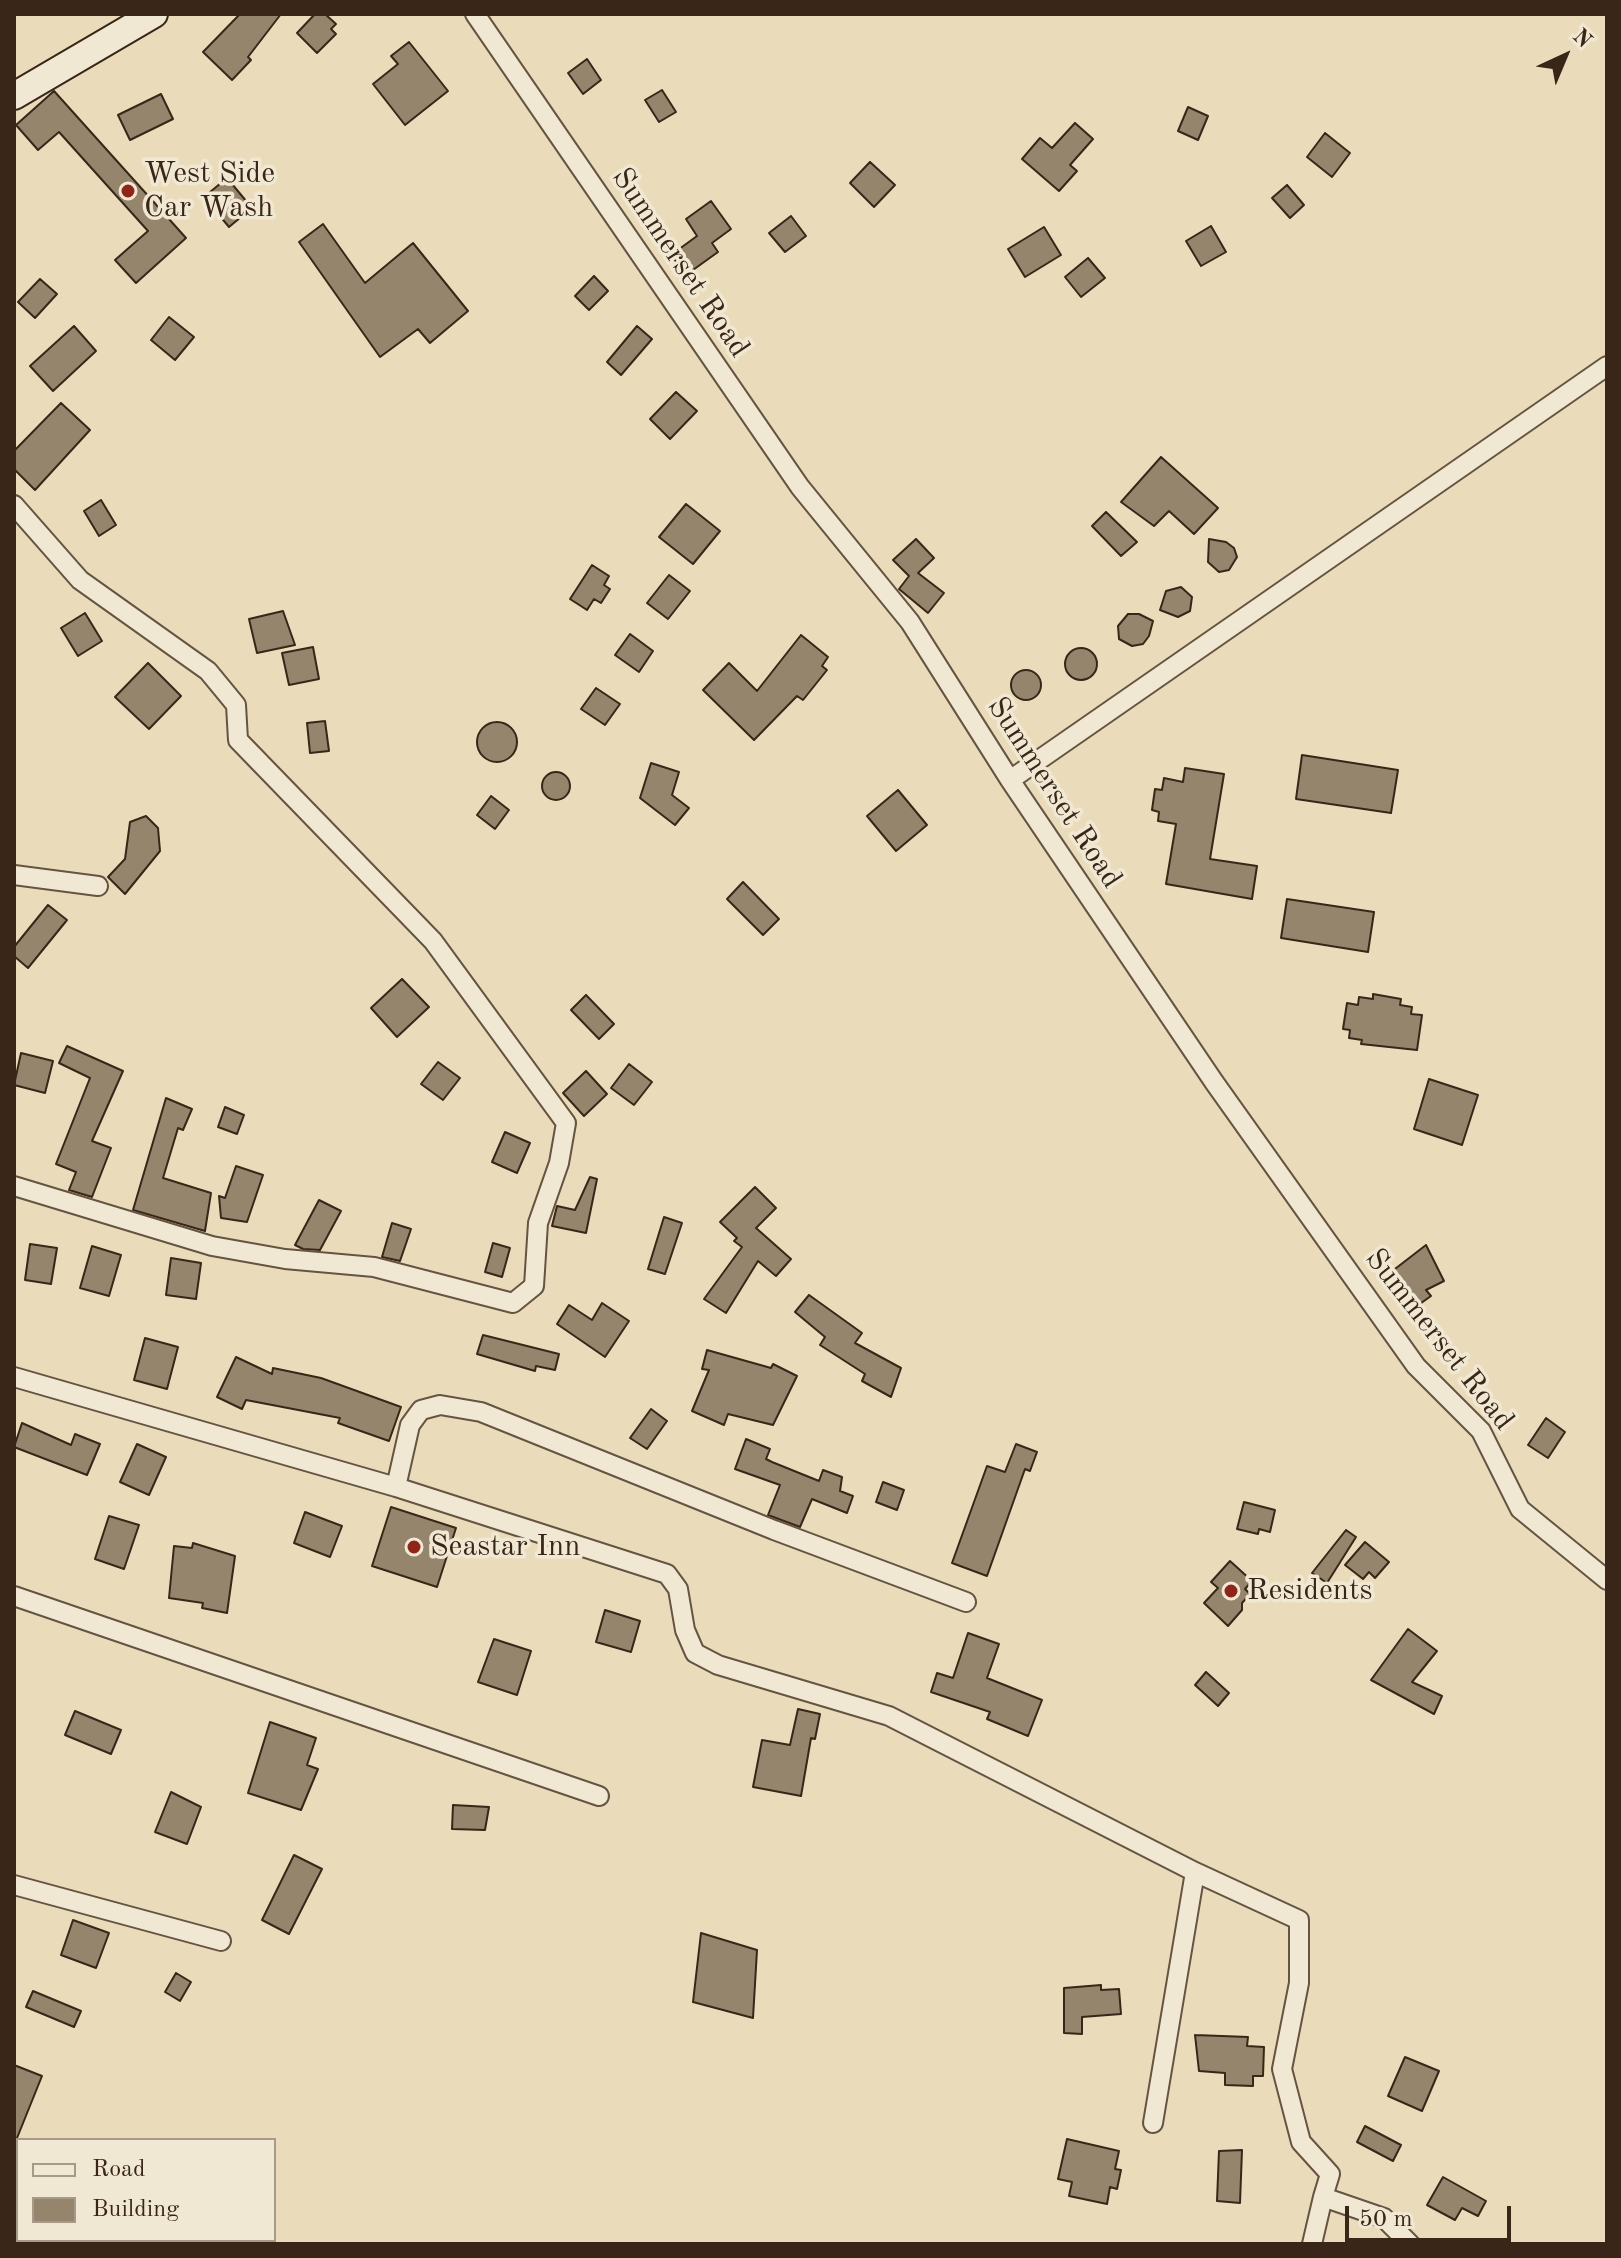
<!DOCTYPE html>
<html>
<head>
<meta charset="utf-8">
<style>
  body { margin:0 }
  #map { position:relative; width:1621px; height:2258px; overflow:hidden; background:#eadcbb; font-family:"Old Standard TT",serif }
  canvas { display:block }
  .frame { position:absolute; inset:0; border:16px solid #392618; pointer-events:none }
  .legend { position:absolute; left:16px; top:2138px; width:260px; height:104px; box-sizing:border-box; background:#f1e8d3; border:2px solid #a79a88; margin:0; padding:10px 14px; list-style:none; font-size:24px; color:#392618 }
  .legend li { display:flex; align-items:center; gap:16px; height:40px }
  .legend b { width:40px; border:2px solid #a79a88 }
  .north { position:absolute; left:1525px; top:16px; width:80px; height:80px; -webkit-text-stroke:6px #f1e8d3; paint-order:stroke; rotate:44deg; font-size:22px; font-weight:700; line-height:32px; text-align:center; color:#392618 }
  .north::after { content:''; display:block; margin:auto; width:28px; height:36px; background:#392618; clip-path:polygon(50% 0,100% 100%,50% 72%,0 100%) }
  .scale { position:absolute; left:1345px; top:2206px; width:166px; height:36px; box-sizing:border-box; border:4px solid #392618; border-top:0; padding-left:10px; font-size:24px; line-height:28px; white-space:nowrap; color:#392618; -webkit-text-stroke:6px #f1e8d3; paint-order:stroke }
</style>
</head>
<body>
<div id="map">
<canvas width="1621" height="2258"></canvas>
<div class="frame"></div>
<ul class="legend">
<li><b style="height:10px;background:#f1e8d3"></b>Road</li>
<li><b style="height:22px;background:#95856d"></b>Building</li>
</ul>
<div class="north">N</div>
<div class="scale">50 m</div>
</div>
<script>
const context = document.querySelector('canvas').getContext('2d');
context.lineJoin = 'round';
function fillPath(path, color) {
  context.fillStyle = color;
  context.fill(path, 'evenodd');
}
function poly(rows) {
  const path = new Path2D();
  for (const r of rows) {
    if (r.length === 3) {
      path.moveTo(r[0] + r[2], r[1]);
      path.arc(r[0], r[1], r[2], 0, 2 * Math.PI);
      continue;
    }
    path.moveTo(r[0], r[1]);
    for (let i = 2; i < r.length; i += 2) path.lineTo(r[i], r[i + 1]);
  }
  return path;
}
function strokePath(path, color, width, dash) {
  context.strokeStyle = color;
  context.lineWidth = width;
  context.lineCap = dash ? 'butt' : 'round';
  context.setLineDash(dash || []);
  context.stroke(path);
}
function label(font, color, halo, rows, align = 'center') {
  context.font = font + ' "Old Standard TT",serif';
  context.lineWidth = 7;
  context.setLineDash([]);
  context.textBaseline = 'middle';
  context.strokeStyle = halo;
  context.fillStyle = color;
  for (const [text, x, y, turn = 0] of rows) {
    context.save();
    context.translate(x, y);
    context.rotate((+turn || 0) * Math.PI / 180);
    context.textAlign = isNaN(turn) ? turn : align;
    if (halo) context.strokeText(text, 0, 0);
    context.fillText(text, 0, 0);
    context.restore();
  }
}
const building = poly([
  [240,14,281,14,248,57,251,60,232,80,203,52,240,14],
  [315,14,325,14,336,24,331,29,336,34,317,53,297,33,315,14],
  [409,42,448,91,405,125,373,84,398,64,391,56,409,42],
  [587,59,601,80,583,94,568,73,587,59],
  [662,90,676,112,659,122,645,100,662,90],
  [54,91,186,238,136,283,115,260,148,231,59,132,38,150,16,125,54,91],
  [161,94,173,119,130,140,118,115,161,94],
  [1188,107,1208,116,1198,140,1178,131,1188,107],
  [1075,123,1093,139,1070,165,1077,171,1059,191,1022,159,1040,138,1052,148,1075,123],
  [1325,133,1350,153,1332,177,1307,157,1325,133],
  [870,162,895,185,874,207,850,183,870,162],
  [227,178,252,208,229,227,204,197,227,178],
  [1287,185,1304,205,1290,218,1272,198,1287,185],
  [711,201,731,229,712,243,718,252,686,275,671,255,697,236,686,219,711,201],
  [791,216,806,236,785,252,769,233,791,216],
  [323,224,365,283,413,243,468,311,430,343,418,329,380,357,299,242,323,224],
  [1211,226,1226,252,1201,266,1186,241,1211,226],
  [1044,227,1061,255,1025,277,1008,249,1044,227],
  [1088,258,1105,278,1081,297,1065,277,1088,258],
  [594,276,608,291,589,310,575,296,594,276],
  [40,279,57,294,35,318,18,302,40,279],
  [169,317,194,337,175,360,151,340,169,317],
  [74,326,96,351,53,391,30,366,74,326],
  [637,326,652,339,621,375,607,362,637,326],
  [676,392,697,411,670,439,650,419,676,392],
  [61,403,90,430,35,490,14,469,14,451,61,403],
  [1161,457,1218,508,1194,534,1169,511,1154,526,1121,502,1161,457],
  [101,500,116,525,99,536,84,511,101,500],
  [686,504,720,531,693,564,659,537,686,504],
  [1106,512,1137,542,1121,556,1092,526,1106,512],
  [916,539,934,558,918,573,944,593,928,613,899,589,909,576,893,560,916,539],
  [1209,539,1226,542,1234,548,1237,557,1229,570,1219,572,1208,562,1209,539],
  [592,565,609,576,604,585,610,589,601,603,594,599,587,610,570,599,592,565],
  [669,575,690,591,668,619,647,603,669,575],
  [1181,587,1192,597,1190,611,1178,617,1160,610,1166,591,1181,587],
  [283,611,295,645,257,653,249,619,283,611],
  [85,613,102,641,78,656,61,628,85,613],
  [1128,614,1139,614,1153,621,1149,636,1143,644,1132,646,1119,639,1118,626,1128,614],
  [630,634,653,651,639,672,615,655,630,634],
  [801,635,828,657,822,666,827,670,803,700,797,696,754,740,703,690,729,663,757,691,801,635],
  [313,647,319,679,289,685,282,653,313,647],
  [1081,664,16],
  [148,663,181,696,149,729,115,697,148,663],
  [1026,685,15],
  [596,688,620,704,605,725,581,709,596,688],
  [325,721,329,751,310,753,307,723,325,721],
  [497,742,20],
  [1302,755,1398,770,1391,813,1296,799,1302,755],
  [651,763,679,772,672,795,689,808,675,825,640,798,651,763],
  [1185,768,1224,774,1210,859,1257,866,1252,899,1166,884,1176,824,1158,821,1159,812,1152,810,1155,789,1162,790,1164,778,1183,782,1185,768],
  [556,786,14],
  [898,790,927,825,896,851,867,816,898,790],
  [491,796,509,810,495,829,477,815,491,796],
  [146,816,158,828,160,851,125,894,108,877,125,859,130,822,146,816],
  [743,882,779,919,763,935,727,899,743,882],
  [1287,899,1374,912,1368,952,1281,938,1287,899],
  [48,905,67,920,28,968,14,956,14,947,48,905],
  [402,979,429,1007,397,1037,371,1008,402,979],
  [1373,994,1401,999,1400,1005,1412,1007,1411,1014,1422,1015,1417,1050,1361,1044,1362,1040,1349,1038,1350,1030,1343,1029,1347,1003,1358,1005,1359,997,1373,999,1373,994],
  [586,995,614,1024,599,1039,571,1010,586,995],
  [67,1046,123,1071,92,1141,111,1148,92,1197,69,1190,76,1172,56,1164,90,1078,59,1063,67,1046],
  [21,1053,53,1061,45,1093,14,1085,21,1053],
  [438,1062,460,1078,443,1100,421,1084,438,1062],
  [629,1064,652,1082,634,1105,611,1088,629,1064],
  [586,1071,607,1094,584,1116,563,1093,586,1071],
  [1429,1079,1478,1095,1462,1145,1414,1129,1429,1079],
  [166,1098,192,1109,183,1130,178,1128,163,1178,211,1193,205,1231,133,1210,166,1098],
  [225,1107,244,1115,237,1134,218,1127,225,1107],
  [505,1132,530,1143,517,1173,492,1162,505,1132],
  [236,1166,263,1175,247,1222,221,1218,219,1196,225,1198,236,1166],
  [590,1177,597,1179,586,1233,552,1226,557,1206,575,1210,590,1177],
  [755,1187,776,1208,756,1228,791,1259,776,1276,758,1261,726,1313,704,1299,742,1247,734,1241,737,1238,720,1222,755,1187],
  [319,1200,341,1211,320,1250,303,1249,295,1245,319,1200],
  [664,1217,682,1223,665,1274,648,1269,664,1217],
  [392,1223,411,1229,400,1261,382,1257,392,1223],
  [493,1243,510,1248,502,1277,485,1272,493,1243],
  [30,1244,57,1248,51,1284,25,1280,30,1244],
  [1426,1245,1444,1281,1426,1290,1431,1296,1417,1306,1391,1272,1426,1245],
  [92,1246,121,1255,109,1296,80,1288,92,1246],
  [171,1258,201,1263,196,1299,166,1295,171,1258],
  [809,1295,862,1333,855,1343,901,1368,891,1397,862,1381,865,1374,820,1345,825,1337,795,1312,809,1295],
  [602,1303,629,1321,605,1357,557,1324,569,1305,592,1320,602,1303],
  [483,1335,559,1354,555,1370,536,1366,535,1371,477,1354,483,1335],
  [145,1338,178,1347,167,1389,134,1380,145,1338],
  [707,1350,771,1368,773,1364,797,1376,773,1425,728,1414,724,1425,692,1411,709,1370,702,1369,707,1350],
  [236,1357,272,1374,273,1368,321,1378,401,1407,389,1441,338,1423,340,1418,246,1400,242,1409,217,1397,236,1357],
  [651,1409,667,1421,647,1449,630,1438,651,1409],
  [1546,1418,1565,1432,1548,1458,1528,1445,1546,1418],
  [22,1423,71,1445,75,1434,100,1444,87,1475,14,1447,22,1423],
  [746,1439,770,1449,766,1459,772,1462,819,1481,823,1470,842,1477,840,1491,853,1496,847,1513,812,1499,800,1527,768,1515,780,1485,735,1469,746,1439],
  [137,1444,166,1457,149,1495,120,1482,137,1444],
  [1016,1444,1037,1452,1030,1471,1025,1469,987,1576,952,1563,987,1466,1005,1472,1016,1444],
  [883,1482,904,1490,897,1510,876,1502,883,1482],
  [1244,1502,1275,1510,1270,1532,1259,1529,1258,1534,1237,1529,1244,1502],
  [391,1507,456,1528,437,1587,372,1566,391,1507],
  [305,1512,342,1526,330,1557,294,1543,305,1512],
  [109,1516,139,1525,124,1569,95,1559,109,1516],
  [1346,1530,1356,1537,1327,1583,1312,1573,1346,1530],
  [1365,1542,1389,1562,1375,1578,1369,1572,1363,1579,1345,1565,1365,1542],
  [193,1543,235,1556,227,1613,202,1608,203,1603,169,1598,174,1546,192,1548,193,1543],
  [1230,1561,1252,1581,1245,1589,1250,1594,1242,1603,1242,1610,1228,1626,1204,1603,1218,1588,1211,1582,1230,1561],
  [605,1610,640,1621,631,1652,596,1642,605,1610],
  [1408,1629,1437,1651,1412,1682,1442,1696,1434,1714,1371,1680,1408,1629],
  [968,1633,999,1644,987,1678,1042,1700,1028,1736,987,1719,990,1712,931,1692,937,1673,953,1678,968,1633],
  [494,1639,531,1651,517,1695,478,1682,494,1639],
  [1206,1672,1229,1693,1218,1706,1195,1685,1206,1672],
  [798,1709,820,1714,815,1739,811,1738,801,1796,753,1787,762,1740,790,1745,798,1709],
  [75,1711,121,1730,111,1754,65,1735,75,1711],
  [270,1722,316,1738,307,1765,318,1769,301,1810,248,1793,270,1722],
  [171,1792,201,1807,187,1844,155,1832,171,1792],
  [453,1805,489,1807,485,1830,452,1829,453,1805],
  [294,1855,322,1869,289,1934,262,1920,294,1855],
  [73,1920,109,1933,96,1968,61,1955,73,1920],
  [701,1933,757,1950,753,2018,693,2002,701,1933],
  [176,1973,191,1982,180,2001,165,1992,176,1973],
  [1101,1985,1101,1990,1119,1989,1121,2014,1082,2017,1082,2034,1064,2033,1064,1988,1101,1985],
  [33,1991,81,2011,74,2027,26,2007,33,1991],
  [1195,2035,1248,2037,1247,2046,1264,2047,1263,2076,1253,2076,1253,2086,1225,2085,1225,2073,1199,2071,1195,2035],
  [1405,2057,1439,2071,1422,2111,1388,2096,1405,2057],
  [14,2065,42,2076,15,2143,14,2143,14,2065],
  [1365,2126,1401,2145,1393,2161,1357,2142,1365,2126],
  [1067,2139,1119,2151,1115,2169,1121,2170,1117,2189,1110,2187,1107,2204,1069,2196,1072,2182,1058,2179,1067,2139],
  [1242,2150,1240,2203,1217,2201,1219,2151,1242,2150],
  [1443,2177,1486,2201,1478,2216,1462,2208,1455,2220,1427,2205,1443,2177]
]);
fillPath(building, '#95856d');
strokePath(building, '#392618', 2);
const minor = poly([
  [475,14,800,487,910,622,1010,780,1214,1082,1416,1366,1481,1431,1520,1509,1607,1580],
  [14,505,80,580,208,671,236,705,238,740,433,941,566,1123,559,1163,538,1223,534,1286,513,1303,374,1267,285,1259,212,1246,14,1186],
  [1010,780,1607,366],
  [14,875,98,886],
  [14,1377,396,1487,667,1574,678,1589,685,1630,695,1653,718,1665,889,1716,1195,1872,1299,1920,1299,1983,1282,2069,1301,2142,1330,2174,1323,2197,1384,2218,1410,2244],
  [396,1487,410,1425,421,1410,440,1405,481,1412,774,1530,966,1602],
  [14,1596,599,1796],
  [14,1885,221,1941],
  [1153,2123,1195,1872],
  [14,2213,18,2216],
  [1312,2244,1323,2197]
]);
const secondary = poly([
  [14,96,154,14]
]);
strokePath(minor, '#655441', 22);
strokePath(secondary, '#392618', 30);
strokePath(minor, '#f1e8d3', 18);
strokePath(secondary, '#f1e8d3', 26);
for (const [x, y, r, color] of [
  [128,191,8,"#8f2418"],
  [414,1547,8,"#8f2418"],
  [1231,1591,8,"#8f2418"]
]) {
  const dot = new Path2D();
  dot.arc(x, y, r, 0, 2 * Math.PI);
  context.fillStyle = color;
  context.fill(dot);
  strokePath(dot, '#f1e8d3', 3);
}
label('30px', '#392618', '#f1e8d3', [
  ["West Side",144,174],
  ["Car Wash",144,208],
  ["Seastar Inn",430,1547],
  ["Residents",1247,1591]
], 'left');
label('30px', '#392618', '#f1e8d3', [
  ["Summerset Road",680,263,56],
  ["Summerset Road",1054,793,57],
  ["Summerset Road",1439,1340,52]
]);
</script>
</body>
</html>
